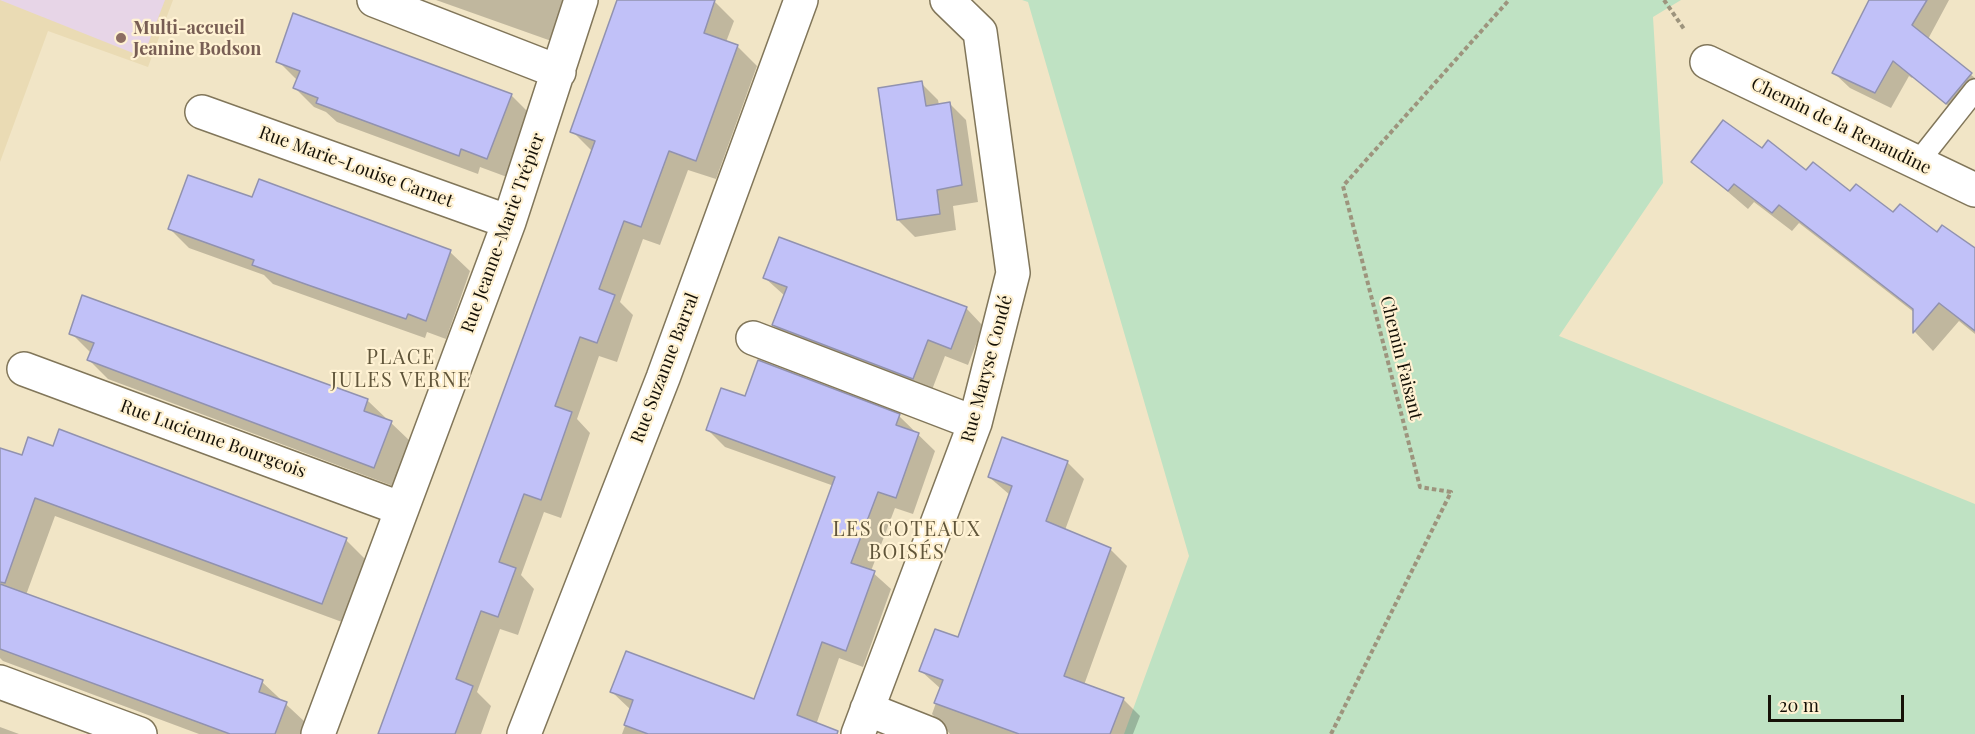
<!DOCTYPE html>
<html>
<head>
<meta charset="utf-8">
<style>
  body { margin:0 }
  #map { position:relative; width:1975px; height:734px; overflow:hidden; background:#f1e5c6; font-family:"Playfair Display",serif }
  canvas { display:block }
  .scale { position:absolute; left:1768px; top:695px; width:136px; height:27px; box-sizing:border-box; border:3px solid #151107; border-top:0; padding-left:8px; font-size:18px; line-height:21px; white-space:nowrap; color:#151107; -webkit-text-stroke:4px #fff2d3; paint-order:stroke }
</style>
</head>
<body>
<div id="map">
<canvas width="1975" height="734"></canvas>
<div class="scale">20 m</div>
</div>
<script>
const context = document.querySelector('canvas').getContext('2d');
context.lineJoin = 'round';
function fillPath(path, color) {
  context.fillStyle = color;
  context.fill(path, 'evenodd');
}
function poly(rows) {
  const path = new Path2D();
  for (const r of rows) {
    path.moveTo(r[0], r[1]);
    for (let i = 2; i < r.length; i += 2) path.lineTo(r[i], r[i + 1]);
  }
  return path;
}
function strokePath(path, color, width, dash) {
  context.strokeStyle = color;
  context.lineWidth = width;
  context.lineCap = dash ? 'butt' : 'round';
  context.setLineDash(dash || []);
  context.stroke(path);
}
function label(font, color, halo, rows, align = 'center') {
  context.font = font + ' "Playfair Display",serif';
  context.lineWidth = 4.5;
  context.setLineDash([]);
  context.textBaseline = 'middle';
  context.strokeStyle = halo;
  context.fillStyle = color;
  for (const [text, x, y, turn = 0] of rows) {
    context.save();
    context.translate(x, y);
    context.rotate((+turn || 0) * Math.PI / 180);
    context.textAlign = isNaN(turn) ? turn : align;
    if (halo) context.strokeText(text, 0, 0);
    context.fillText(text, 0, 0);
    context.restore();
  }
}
fillPath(poly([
  [0,0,173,0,148,67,48,31,0,162]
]), '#eadbb4');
fillPath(poly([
  [0,0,165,0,143,57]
]), '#e7d5e7');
fillPath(poly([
  [1022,0,1681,0,1653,17,1663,183,1559,336,1975,504,1975,734,1124,734,1189,556,1028,2]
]), '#bfe2c3');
fillPath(poly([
  [436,0,573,0,557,43],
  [619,0,714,1,734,21,726,42,737,46,757,66,716,179,688,170,660,245,643,239,620,302,633,315,617,362,599,356,577,419,590,433,561,518,544,512,521,575,534,589,518,635,500,629,477,692,491,706,481,734,378,734,592,151,572,131],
  [1870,0,1949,0,1927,41,1975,78,1975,91,1957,113,1913,76,1912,78,1909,76,1891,108,1850,88,1834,73],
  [278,61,511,95,530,114,507,177,480,167,478,174,337,122,326,112,314,107,295,88,298,81],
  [921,83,938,100,939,105,950,104,966,120,978,202,953,206,956,230,915,237,898,220],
  [1762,150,1937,234,1975,249,1975,334,1959,321,1933,351,1915,332,1915,313,1799,223,1792,231,1754,202,1748,209,1693,162],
  [260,181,450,252,470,271,446,339,427,332,425,338,273,284,264,275,189,248,170,229,253,199],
  [780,239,967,309,983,326,968,365,945,356,930,395,790,341,773,325,785,296,765,278],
  [83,296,368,401,410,441,393,486,108,379,89,360,91,353,71,333],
  [746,398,899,416,935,451,913,514,895,508,871,571,891,589,863,667,839,658,816,725,825,734,622,734,631,710,612,692,755,701,834,486,725,447,708,430],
  [0,449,23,457,346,540,365,559,342,622,55,516,26,595,262,682,305,722,301,734,199,734,3,661,0,658],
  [1067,462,1084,479,1065,530,1110,549,1127,566,1084,685,1123,699,1140,716,1133,734,950,734,932,714,941,689,921,671,959,639,1010,495,989,477],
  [0,727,19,734,0,734]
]), '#0003');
const building = poly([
  [617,0,715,0,704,33,738,45,696,161,669,151,641,227,624,221,599,289,615,295,597,343,580,337,555,406,572,412,541,500,524,494,499,562,516,568,498,617,481,611,456,679,473,686,455,734,378,734,595,141,570,132,617,0],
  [1869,0,1927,0,1912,25,1972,73,1946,104,1893,61,1875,93,1832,73,1869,0],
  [293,13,512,94,487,159,461,149,459,156,316,103,318,98,293,88,300,71,276,62,293,13],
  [922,81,926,106,950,102,962,185,937,190,940,214,897,220,878,88,922,81],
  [1723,120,1762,148,1768,140,1806,170,1813,162,1850,191,1856,184,1893,212,1900,204,1937,232,1942,225,1975,248,1975,331,1939,303,1913,333,1913,309,1779,205,1772,213,1734,184,1728,191,1691,162,1723,120],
  [188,175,252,197,259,179,451,250,426,321,408,314,406,319,308,285,252,265,254,260,168,229,188,175],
  [779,237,967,307,951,349,928,340,913,379,772,325,787,287,763,278,779,237],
  [82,295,368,399,364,411,392,421,374,468,87,360,94,343,69,334,82,295],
  [758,360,900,414,896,425,919,433,896,498,878,492,851,563,875,571,846,651,822,642,797,715,838,731,837,734,648,734,624,725,633,700,610,692,626,651,754,699,835,477,706,430,721,388,745,396,758,360],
  [59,429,347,538,322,604,35,498,5,583,0,582,0,448,22,455,28,437,53,446,59,429],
  [1002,437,1068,461,1046,521,1111,548,1064,676,1124,698,1110,734,1019,734,934,703,943,680,919,671,935,629,958,637,1012,486,988,477,1002,437],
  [0,584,263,680,259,692,287,702,275,734,230,734,0,649,0,584]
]);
fillPath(building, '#c1c1f8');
strokePath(building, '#9192af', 1.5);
const service = poly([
  [1918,162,1975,90]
]);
const minor = poly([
  [374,0,559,72],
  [1707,62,1975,190],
  [202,112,509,222],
  [753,338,975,423],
  [24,369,402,509],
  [0,682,140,734],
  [867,709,930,734],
  [318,734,509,222,581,0],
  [524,734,663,378,801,0],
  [858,734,975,423,1013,273,980,32,947,0]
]);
strokePath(service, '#81765a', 24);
strokePath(minor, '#81765a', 36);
strokePath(poly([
  [1664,0,1684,29],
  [1331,734,1451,492,1420,487,1343,186,1509,0]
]), '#9d947d', 4, [4.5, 3]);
strokePath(service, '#fff', 21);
strokePath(minor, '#fff', 33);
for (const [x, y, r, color] of [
  [121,38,6,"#8d6e63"]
]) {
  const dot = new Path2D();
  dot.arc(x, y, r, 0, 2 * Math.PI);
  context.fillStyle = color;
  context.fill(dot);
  strokePath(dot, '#fff2d3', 2);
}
label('bold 18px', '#785e54', '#fff2d3', [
  ["Multi-accueil",133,28],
  ["Jeanine Bodson",133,49]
], 'left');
label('18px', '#151107', '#fff2d3', [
  ["Chemin de la Renaudine",1841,126,26],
  ["Rue Marie-Louise Carnet",356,167,20],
  ["Rue Jeanne-Marie Trépier",503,233,-70],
  ["Chemin Faisant",1401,358,76],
  ["Rue Suzanne Barral",665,368,-69],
  ["Rue Maryse Condé",987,369,-75],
  ["Rue Lucienne Bourgeois",213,439,20]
]);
context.letterSpacing = '1.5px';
label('20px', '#60553a', '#fff2d3', [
  ["PLACE",401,358],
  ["JULES VERNE",401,381],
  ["LES COTEAUX",907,530],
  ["BOISÉS",907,553]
]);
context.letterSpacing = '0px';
</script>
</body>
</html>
